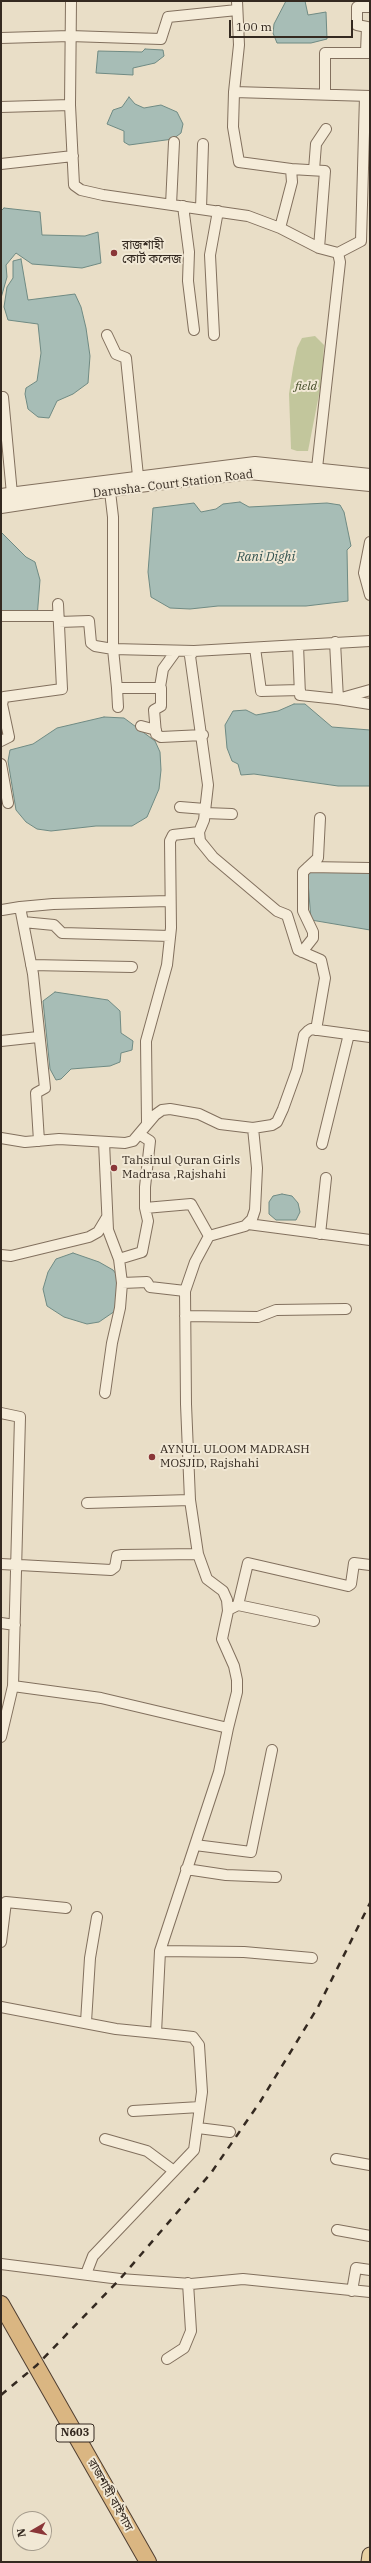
<!DOCTYPE html>
<html>
<head>
<meta charset="utf-8">
<style>
  body { margin:0 }
  #map { position:relative; width:371px; height:2563px; overflow:hidden; background:#e9dec7; font-family:"IBM Plex Serif",serif }
  canvas { display:block }
  .frame { position:absolute; inset:0; border:2px solid #342920; pointer-events:none }
  .north { position:absolute; left:12px; top:2511px; width:40px; height:40px; box-sizing:border-box; background:#f1e8d5; border:1px solid #a59c8d; border-radius:50%; rotate:261deg; font-size:11px; font-weight:700; line-height:16px; text-align:center; color:#342920 }
  .north::after { content:''; display:block; margin:auto; width:14px; height:18px; background:#8a3638; clip-path:polygon(50% 0,100% 100%,50% 72%,0 100%) }
  .scale { position:absolute; left:229px; top:20px; width:124px; height:18px; box-sizing:border-box; border:2px solid #342920; border-top:0; padding-left:5px; font-size:12px; line-height:14px; white-space:nowrap; color:#342920; -webkit-text-stroke:3px #f1e8d5; paint-order:stroke }
</style>
</head>
<body>
<div id="map">
<canvas width="371" height="2563"></canvas>
<div class="frame"></div>
<div class="north">N</div>
<div class="scale">100 m</div>
</div>
<script>
const context = document.querySelector('canvas').getContext('2d');
context.lineJoin = 'round';
function fillPath(path, color) {
  context.fillStyle = color;
  context.fill(path, 'evenodd');
}
function poly(rows) {
  const path = new Path2D();
  for (const r of rows) {
    path.moveTo(r[0], r[1]);
    for (let i = 2; i < r.length; i += 2) path.lineTo(r[i], r[i + 1]);
  }
  return path;
}
function strokePath(path, color, width, dash) {
  context.strokeStyle = color;
  context.lineWidth = width;
  context.lineCap = dash ? 'butt' : 'round';
  context.setLineDash(dash || []);
  context.stroke(path);
}
function label(font, color, halo, rows, align = 'center') {
  context.font = font + ' "IBM Plex Serif","Noto Sans Bengali",serif';
  context.lineWidth = 4;
  context.setLineDash([]);
  context.textBaseline = 'middle';
  context.strokeStyle = halo;
  context.fillStyle = color;
  for (const [text, x, y, turn = 0] of rows) {
    context.save();
    context.translate(x, y);
    context.rotate((+turn || 0) * Math.PI / 180);
    context.textAlign = isNaN(turn) ? turn : align;
    if (halo) context.strokeText(text, 0, 0);
    context.fillText(text, 0, 0);
    context.restore();
  }
}
fillPath(poly([
  [315,336,324,345,322,379,308,451,297,451,291,449,289,394,293,368,297,348,302,338]
]), '#c2c69c');
const water = poly([
  [286,1,305,1,308,15,326,12,327,39,311,43,277,43,273,33,274,24,286,1],
  [145,49,163,50,164,56,155,63,133,68,133,75,96,73,98,51,142,52,145,49],
  [129,97,135,104,144,108,161,105,177,112,183,124,181,133,173,139,129,145,124,142,124,131,107,124,113,110,122,107,129,97],
  [4,208,40,212,42,235,85,236,98,232,101,263,82,268,32,264,16,253,6,265,7,277,1,298,1,211,4,208],
  [21,259,28,300,75,294,81,307,86,328,90,356,88,383,73,394,57,401,49,418,38,417,28,409,25,394,26,388,37,381,41,353,38,324,8,320,4,307,7,287,13,278,13,261,21,259],
  [240,502,249,507,327,503,340,505,344,512,351,546,347,550,348,601,306,606,218,606,190,609,170,608,151,597,148,572,153,508,194,503,201,512,216,509,223,504,240,502],
  [1,532,26,557,35,562,40,580,37,618,1,617,1,532],
  [294,704,305,704,332,727,370,730,370,786,338,786,254,774,241,775,238,764,232,761,227,748,225,725,233,711,246,710,256,715,278,711,294,704],
  [104,717,124,718,155,741,160,752,161,770,159,789,147,817,132,826,96,826,51,831,37,829,26,822,16,810,8,761,10,750,33,744,57,728,104,717],
  [307,869,370,871,370,930,311,920,307,869],
  [55,992,108,1000,120,1011,121,1033,133,1041,132,1050,121,1053,120,1062,110,1066,71,1069,61,1079,56,1080,50,1069,43,1001,55,992],
  [282,1194,292,1196,298,1203,300,1212,296,1220,276,1220,269,1214,269,1202,273,1196,282,1194],
  [73,1253,99,1262,113,1270,120,1279,115,1311,99,1322,87,1324,64,1317,47,1306,43,1289,48,1272,56,1259,73,1253]
]);
fillPath(water, '#a7bdb6');
strokePath(water, '#6f8a83', 1);
const minor = poly([
  [71,1,70,105,74,185,81,190,103,195,248,216,280,228,319,248,338,253,340,262,316,477],
  [237,1,239,45,234,92,370,96],
  [1,38,70,36,161,39,168,17,237,10],
  [366,52,367,27,357,25,357,7,370,7],
  [234,92,233,127,239,162,291,169,292,182,280,228],
  [325,93,325,53,370,53],
  [1,107,70,105],
  [1,164,73,156],
  [291,169,325,171,319,248],
  [314,170,316,144,326,129],
  [171,205,174,142],
  [183,206,189,252,188,281,194,330],
  [201,209,203,144],
  [338,253,361,241,365,96],
  [107,335,116,354,126,358,139,486],
  [214,335,210,255,218,211],
  [3,397,12,494],
  [109,483,113,517,113,649,194,651],
  [370,542,364,573,370,595],
  [1,616,58,616],
  [59,622,89,621,91,643,95,646,113,649,117,688,161,688,161,706,154,710,156,734,161,737,203,735],
  [335,642,338,699,370,704],
  [298,645,300,695,338,699,370,690],
  [255,648,261,691,300,690],
  [160,687,163,669,176,651],
  [117,688,118,707],
  [141,726,156,730],
  [1,741,9,737,2,704,4,697,62,689,58,604],
  [1,764,8,803],
  [180,807,205,809],
  [205,813,232,814],
  [199,832,200,841,213,857,277,911,287,915,298,950,321,960,325,978,316,1030],
  [308,867,370,868],
  [20,907,53,904,169,901],
  [2,910,20,907,33,974,45,1088,36,1093,39,1141],
  [23,922,54,925,62,933,170,936],
  [302,952,313,938,313,932,303,911,303,872,318,858,320,818],
  [31,965,132,967],
  [1,1041,38,1037],
  [147,1122,146,1041,167,965,171,928,170,841,173,835,199,832,204,820,208,785,190,656,194,651,370,641],
  [139,1134,150,1141,145,1187,145,1208],
  [1,1138,25,1142,59,1139,125,1143,133,1141,155,1115,162,1110,170,1109,199,1114,220,1124,253,1128,272,1125,277,1122,283,1109,297,1070,304,1035,308,1031,311,1029,370,1037],
  [104,1142,108,1230,119,1259,122,1283,120,1308,112,1343,105,1393],
  [322,1144,349,1034],
  [248,1224,370,1240],
  [320,1234,326,1178],
  [1,1255,11,1256,89,1237,98,1232,107,1217],
  [119,1259,142,1252,148,1221,145,1208,191,1204,209,1236],
  [122,1283,147,1282,150,1287,185,1291,195,1262,209,1236,245,1226,252,1219,255,1210,257,1168,253,1128],
  [185,1291,186,1404,190,1500,198,1554,207,1579,223,1591,227,1600,228,1611,222,1639,234,1666,237,1680,237,1692,228,1728],
  [185,1316,258,1317,276,1310,346,1309],
  [1,1413,20,1417,13,1686,101,1698,228,1728,219,1772,160,1951,156,2033,193,2037,199,2045,202,2092,194,2150,93,2256,86,2274],
  [87,1503,190,1500],
  [1,1564,111,1570,115,1567,117,1556,122,1555,198,1554],
  [238,1605,314,1621],
  [228,1610,238,1605,248,1563,348,1586,351,1584,354,1563,370,1565],
  [1,1623,15,1625],
  [1,1737,13,1686],
  [195,1845,251,1852,272,1750],
  [186,1869,226,1875,276,1877],
  [1,1942,6,1902,66,1908],
  [160,1951,244,1952,312,1958],
  [1,2007,116,2029,156,2033],
  [86,2022,90,1958,97,1917],
  [133,2111,200,2107],
  [198,2128,230,2132],
  [105,2139,147,2151,174,2171],
  [336,2159,370,2165],
  [337,2230,370,2236],
  [1,2264,120,2279,191,2284,243,2279,370,2292],
  [352,2291,356,2268,370,2270],
  [167,2359,184,2348,191,2331,188,2283]
]);
const tertiary = poly([
  [1,495,255,463,370,475],
  [1,507,139,486,249,473,370,485]
]);
const primary = poly([
  [369,2562,370,2555]
]);
const trunk = poly([
  [1,2304,148,2562]
]);
strokePath(minor, '#82705e', 12);
strokePath(tertiary, '#82705e', 14);
strokePath(primary, '#503f32', 17);
strokePath(trunk, '#503f32', 18);
strokePath(minor, '#f5ecd9', 10);
strokePath(tertiary, '#f5ecd9', 12);
strokePath(primary, '#e7d0a3', 15);
strokePath(trunk, '#dab682', 16);
strokePath(poly([
  [1,2395,37,2365,120,2279,211,2173,260,2102,318,2007,370,1903]
]), '#342920', 2.5, [7, 7]);
for (const [x, y, r, color] of [
  [114,253,4,"#8a3638"],
  [114,1168,4,"#8a3638"],
  [152,1457,4,"#8a3638"]
]) {
  const dot = new Path2D();
  dot.arc(x, y, r, 0, 2 * Math.PI);
  context.fillStyle = color;
  context.fill(dot);
  strokePath(dot, '#f1e8d5', 1.5);
}
for (const [x, y, w] of [
  [75,2433,38]
]) {
  const box = new Path2D();
  box.roundRect(x - w / 2, y - 9, w, 18, 3);
  context.fillStyle = '#f1e8d5';
  context.fill(box);
  strokePath(box, '#342920', 1);
}
label('bold 11px', '#342920', null, [
  ["N603",75,2433]
]);
label('12px', '#342920', '#f1e8d5', [
  ["রাজশাহী",122,246],
  ["কোর্ট কলেজ",122,260],
  ["Tahsinul Quran Girls",122,1161],
  ["Madrasa ,Rajshahi",122,1175],
  ["AYNUL ULOOM MADRASH",160,1450],
  ["MOSJID, Rajshahi",160,1464]
], 'left');
label('italic 12px', '#464e29', '#f1e8d5', [
  ["field",306,387]
]);
label('12px', '#342920', '#f1e8d5', [
  ["Darusha- Court Station Road",173,484,-7],
  ["রাজশাহী বাইপাস",110,2495,61]
]);
label('italic 13px', '#31524f', '#f1e8d5', [
  ["Rani Dighi",266,557]
]);
</script>
</body>
</html>
